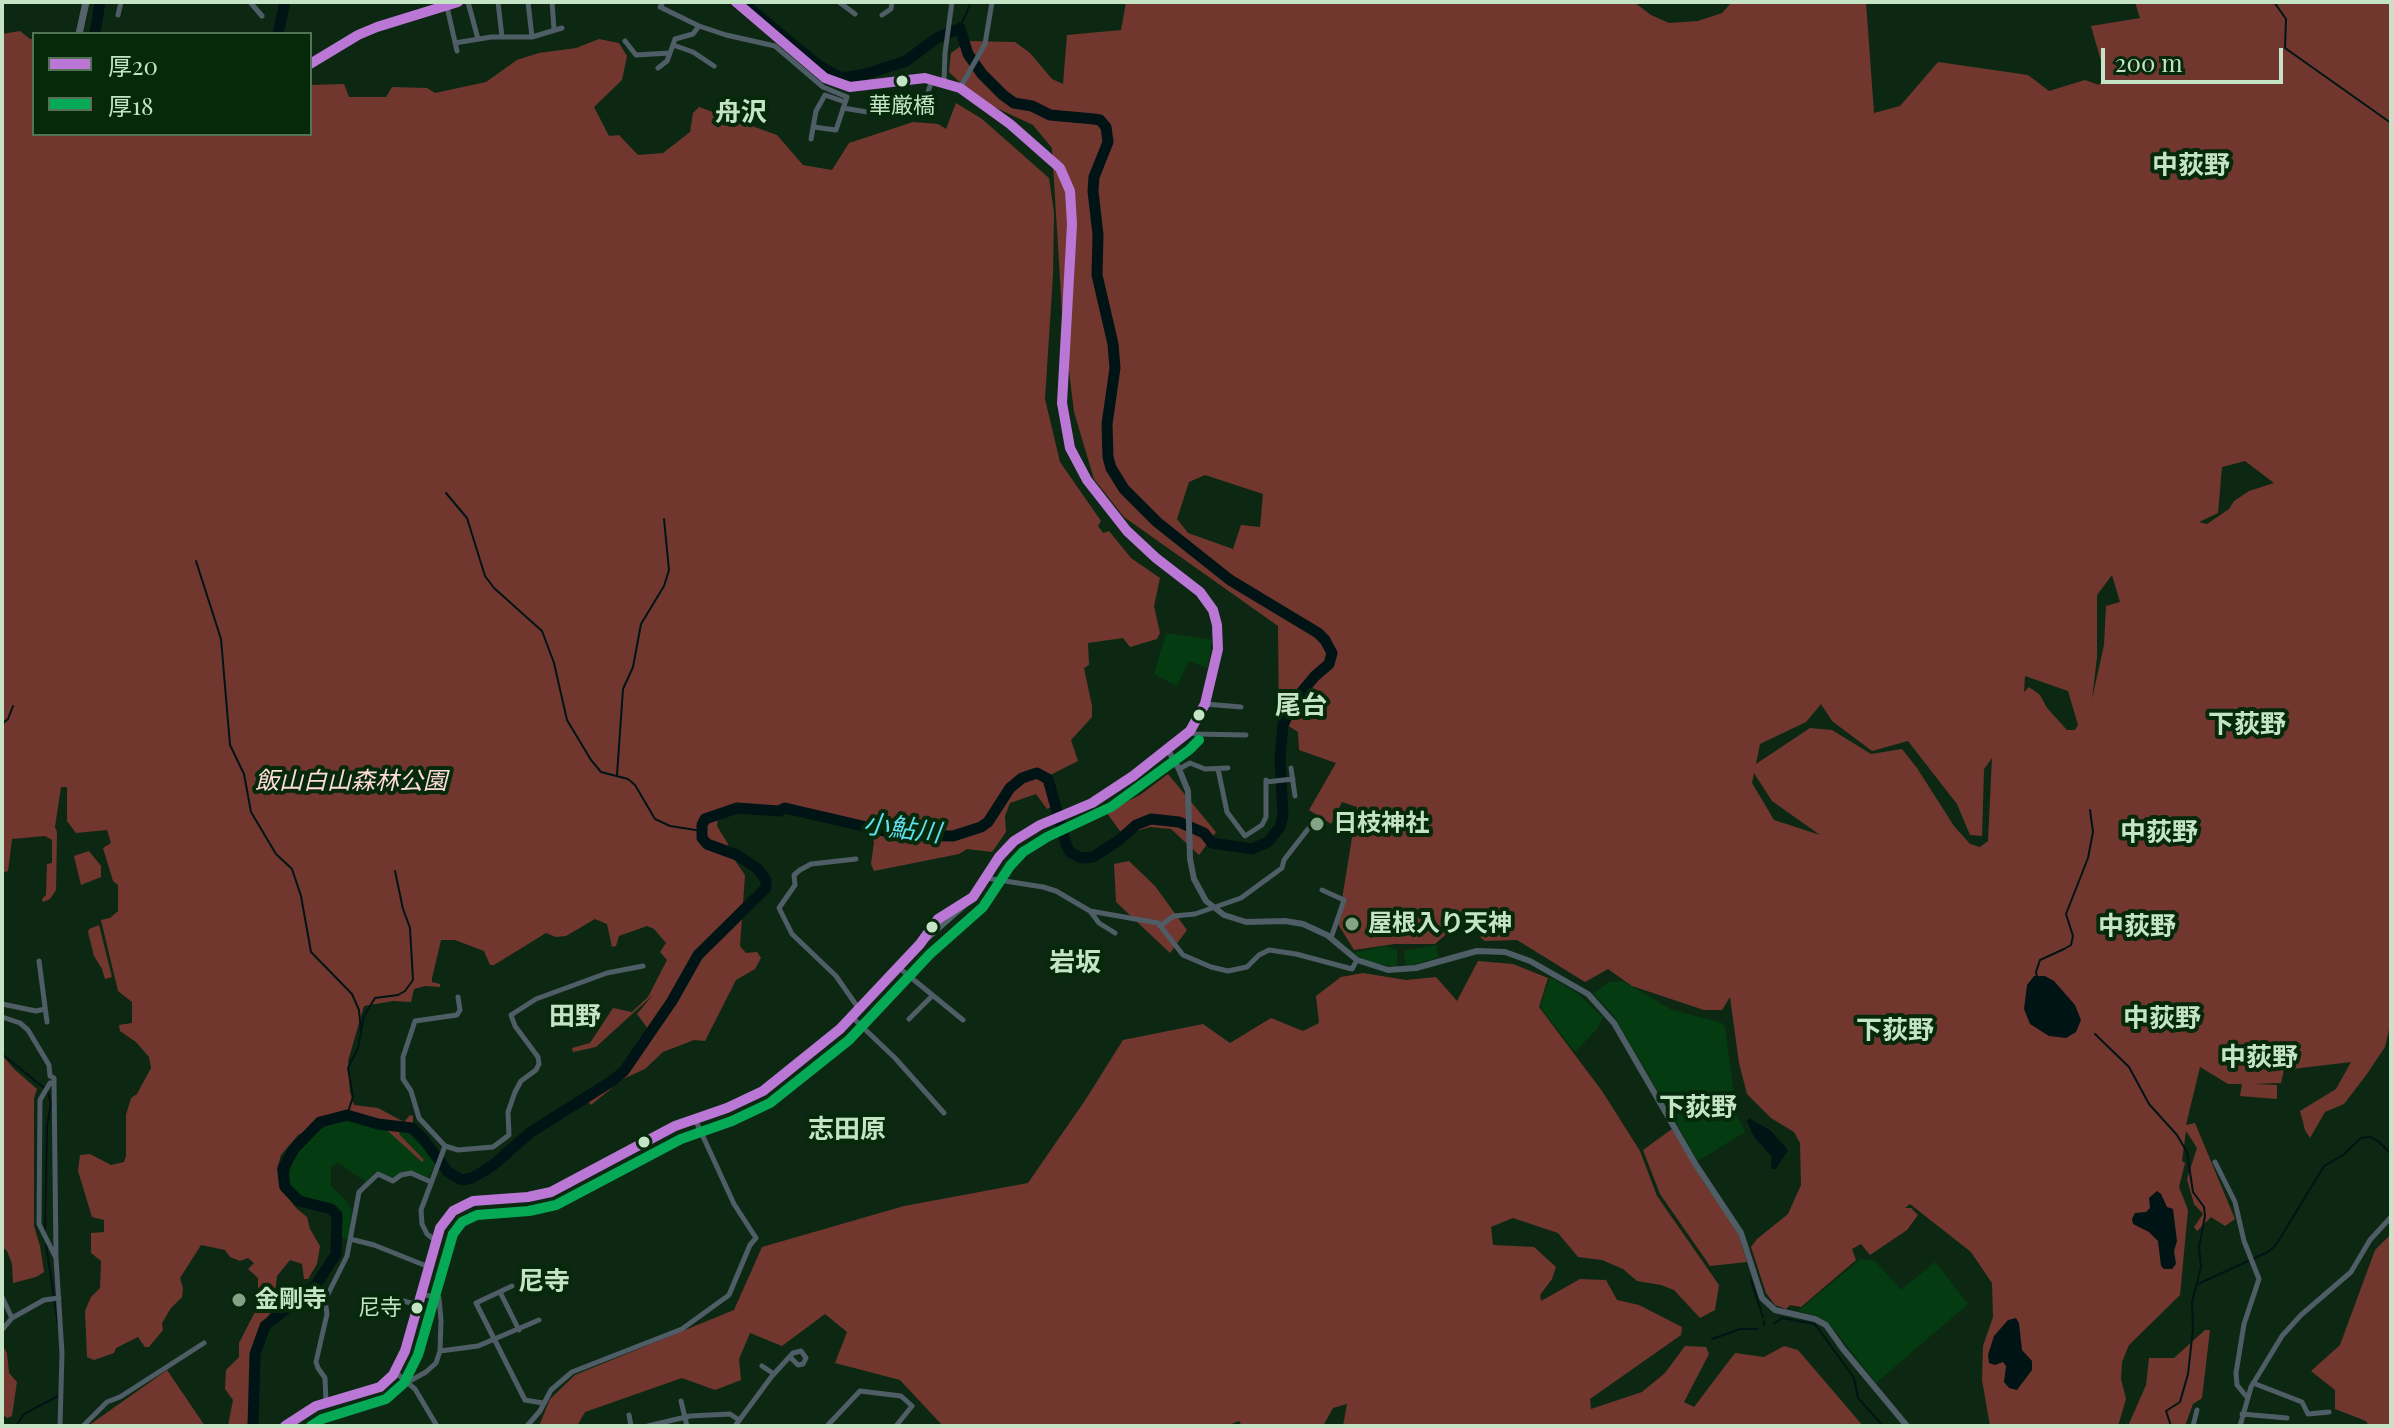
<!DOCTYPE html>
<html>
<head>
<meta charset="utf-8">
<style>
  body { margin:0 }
  #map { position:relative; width:2393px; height:1428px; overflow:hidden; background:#0d2812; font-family:"Playfair Display","Noto Sans JP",serif }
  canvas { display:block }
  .frame { position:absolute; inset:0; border:4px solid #c4e4c5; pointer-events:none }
  .legend { position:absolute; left:32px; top:32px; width:280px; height:104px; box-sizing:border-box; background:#06280b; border:2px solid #527355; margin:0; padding:10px 14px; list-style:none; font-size:24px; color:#c4e4c5 }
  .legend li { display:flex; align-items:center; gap:16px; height:40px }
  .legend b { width:40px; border:2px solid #527355 }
  .scale { position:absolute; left:2101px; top:48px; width:182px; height:36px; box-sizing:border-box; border:4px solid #c4e4c5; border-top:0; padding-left:10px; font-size:24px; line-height:28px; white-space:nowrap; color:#c4e4c5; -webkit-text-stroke:6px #06280b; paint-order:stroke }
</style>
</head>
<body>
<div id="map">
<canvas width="2393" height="1428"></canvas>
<div class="frame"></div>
<ul class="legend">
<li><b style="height:10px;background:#ba77d6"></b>厚20</li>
<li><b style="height:10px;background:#06aa56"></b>厚18</li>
</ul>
<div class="scale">200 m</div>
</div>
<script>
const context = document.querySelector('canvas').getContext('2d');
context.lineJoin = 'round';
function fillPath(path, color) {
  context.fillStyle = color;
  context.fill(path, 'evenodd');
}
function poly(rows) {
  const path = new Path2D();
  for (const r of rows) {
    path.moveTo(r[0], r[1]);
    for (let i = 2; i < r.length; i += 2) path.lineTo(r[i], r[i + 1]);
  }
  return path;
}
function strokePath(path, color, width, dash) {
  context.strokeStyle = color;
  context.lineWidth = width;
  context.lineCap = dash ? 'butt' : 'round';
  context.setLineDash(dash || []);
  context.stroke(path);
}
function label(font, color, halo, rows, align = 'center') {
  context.font = font + ' "Playfair Display","Noto Sans JP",serif';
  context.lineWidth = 8;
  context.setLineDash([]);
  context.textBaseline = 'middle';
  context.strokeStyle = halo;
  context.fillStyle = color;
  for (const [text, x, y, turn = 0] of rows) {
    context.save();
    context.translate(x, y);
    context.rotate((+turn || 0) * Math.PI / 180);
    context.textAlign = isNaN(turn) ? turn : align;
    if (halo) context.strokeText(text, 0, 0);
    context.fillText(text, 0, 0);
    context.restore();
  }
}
fillPath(poly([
  [1166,633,1212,640,1208,668,1189,661,1177,686,1154,674],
  [1436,945,1439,957,1406,967,1404,951],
  [1386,946,1397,950,1397,967,1371,963,1353,953],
  [1550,977,1577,993,1603,1017,1597,1029,1575,1052,1540,1007],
  [1623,981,1670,1009,1722,1023,1725,1027,1737,1116,1745,1132,1698,1161,1613,1014,1593,994,1609,982],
  [356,1121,397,1131,412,1131,424,1143,436,1163,428,1178,411,1171,390,1179,376,1171,366,1182,338,1163,331,1166,331,1186,345,1199,352,1211,348,1239,341,1237,342,1215,338,1209,294,1193,288,1186,288,1179,295,1152,313,1135,332,1122],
  [1861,1259,1875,1261,1901,1290,1935,1262,1968,1304,1876,1383,1829,1323,1816,1315,1798,1311]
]), '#053b10');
fillPath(poly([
  [1126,2,1634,2,1651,15,1669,23,1698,21,1722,13,1732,2,1866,2,1874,113,1900,106,1938,62,2028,75,2049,91,2085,80,2099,85,2103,79,2103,68,2091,26,2140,18,2135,2,2391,2,2391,1021,2385,1047,2367,1074,2344,1104,2325,1112,2310,1138,2305,1130,2300,1111,2336,1089,2351,1062,2284,1070,2281,1083,2253,1084,2277,1085,2277,1099,2240,1096,2242,1084,2228,1084,2200,1067,2186,1125,2195,1123,2235,1219,2225,1226,2211,1217,2197,1231,2194,1227,2203,1214,2194,1204,2187,1179,2197,1148,2186,1131,2182,1161,2185,1163,2179,1187,2188,1210,2180,1295,2129,1345,2122,1362,2121,1379,2126,1399,2118,1426,1990,1426,1982,1380,1983,1346,1993,1317,1992,1283,1971,1252,1910,1204,1905,1208,1911,1208,1918,1215,1907,1230,1870,1255,1861,1244,1852,1249,1856,1260,1801,1307,1790,1305,1786,1309,1775,1305,1766,1293,1751,1247,1757,1239,1788,1214,1801,1185,1800,1143,1794,1132,1771,1118,1747,1094,1739,1063,1730,997,1722,1010,1704,1010,1632,986,1608,969,1585,982,1517,940,1485,941,1481,938,1478,917,1468,915,1435,944,1394,944,1354,950,1338,924,1357,807,1342,802,1331,824,1309,810,1336,763,1299,750,1298,732,1279,720,1278,626,1124,517,1094,479,1074,412,1062,312,1052,148,1033,125,977,99,949,72,951,53,968,41,1015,42,1030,53,1052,79,1063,84,1067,35,1121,30],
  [2245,461,2274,483,2249,491,2234,501,2229,509,2207,524,2199,522,2218,513,2222,467],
  [1205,475,1263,494,1260,527,1241,525,1233,549,1188,533,1177,519,1189,482],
  [2112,575,2120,602,2106,606,2104,645,2092,699,2097,657,2097,595],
  [2025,676,2068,691,2078,725,2075,730,2067,730,2047,708,2040,695,2029,687,2024,692],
  [1821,704,1832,721,1872,751,1908,741,1957,804,1970,835,1982,836,1984,769,1992,758,1988,841,1980,847,1970,844,1954,826,1917,768,1902,749,1871,754,1832,730,1810,728,1756,764,1760,744,1806,722],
  [1754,773,1772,801,1820,835,1774,820,1752,783],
  [20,31,30,39,34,39,34,134,310,134,310,85,344,84,349,97,386,97,392,87,427,88,435,93,486,82,517,60,539,53,576,48,599,39,619,43,627,56,622,80,594,107,609,136,619,135,638,155,663,153,690,132,693,113,699,107,777,135,803,165,832,170,849,143,913,122,938,124,946,129,956,103,982,119,1049,178,1054,213,1053,275,1045,399,1060,462,1101,521,1098,526,1103,533,1109,531,1131,558,1160,578,1154,606,1160,633,1157,639,1130,647,1123,638,1088,643,1089,665,1084,668,1092,706,1092,717,1071,740,1078,761,1046,777,1055,805,1047,809,1036,794,1010,803,1005,816,1006,832,992,852,967,849,959,854,874,871,871,864,874,842,871,833,844,826,833,816,755,804,735,808,718,817,717,826,728,844,729,852,745,875,740,946,746,953,757,952,761,958,755,969,736,980,705,1041,694,1040,663,1052,645,1069,623,1079,591,1105,583,1095,600,1083,609,1082,655,1031,648,1029,637,1014,653,995,596,1047,573,1052,572,1048,590,1043,613,1008,632,1012,648,997,667,960,660,952,666,943,654,929,647,926,619,936,616,946,612,947,607,924,595,919,566,936,556,937,546,933,494,965,490,965,484,951,455,940,441,940,432,978,432,982,440,984,440,987,425,986,414,989,411,1002,393,1001,364,1006,348,1061,350,1092,354,1105,378,1108,404,1122,410,1115,413,1116,413,1125,402,1127,399,1134,424,1160,422,1162,378,1122,349,1119,328,1120,298,1135,281,1155,277,1169,279,1187,297,1209,307,1217,310,1229,320,1246,317,1264,308,1279,304,1279,302,1264,290,1260,277,1276,273,1308,256,1337,255,1396,247,1426,228,1426,233,1400,225,1389,226,1370,239,1357,239,1343,258,1306,258,1278,248,1269,254,1263,248,1258,240,1261,230,1257,225,1250,201,1245,180,1278,183,1288,182,1297,171,1308,162,1323,163,1330,149,1347,145,1347,138,1337,116,1348,114,1353,94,1360,87,1357,85,1311,91,1297,100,1288,101,1261,91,1253,91,1233,104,1232,104,1220,92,1217,78,1171,80,1155,90,1154,111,1165,124,1162,126,1156,126,1115,131,1098,137,1094,151,1068,149,1057,136,1042,120,1031,119,1025,132,1023,132,1002,118,991,101,920,110,918,118,911,118,885,113,881,103,848,111,843,107,830,76,833,67,821,67,787,61,787,55,827,57,832,56,890,50,899,43,902,42,899,46,895,47,864,52,863,52,840,45,836,12,839,8,871,2,873,2,34],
  [1168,774,1216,832,1199,855,1171,829,1150,827,1123,835,1106,812,1140,795],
  [89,851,101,866,101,877,81,885,74,856],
  [1129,861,1155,886,1187,930,1170,953,1116,902,1114,864],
  [99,925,112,977,105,979,102,969,94,956,88,932,89,929],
  [1478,961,1513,964,1548,978,1539,1007,1602,1091,1640,1151,1657,1196,1719,1285,1715,1310,1700,1318,1674,1290,1661,1285,1637,1281,1623,1269,1602,1260,1578,1257,1558,1233,1513,1218,1491,1227,1493,1245,1534,1247,1556,1267,1552,1279,1540,1295,1541,1301,1580,1279,1606,1280,1617,1300,1639,1305,1682,1327,1681,1335,1590,1399,1591,1409,1642,1392,1665,1373,1685,1346,1706,1347,1709,1354,1684,1402,1694,1407,1735,1353,1764,1357,1784,1346,1798,1350,1863,1426,1343,1426,1347,1404,1333,1408,1323,1426,1242,1426,1239,1421,1226,1426,943,1426,900,1380,835,1363,847,1332,825,1314,782,1346,750,1333,739,1359,741,1380,715,1390,682,1378,585,1412,577,1426,539,1426,550,1399,575,1375,734,1310,762,1247,904,1206,1028,1183,1086,1099,1123,1040,1203,1024,1230,1043,1271,1018,1303,1031,1319,1023,1316,996,1341,977,1363,973,1406,980,1436,977,1457,1001],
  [2,1055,14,1069,37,1089,34,1098,34,1226,40,1246,44,1272,36,1277,13,1283,12,1264,7,1251,2,1247],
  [1672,1129,1704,1183,1737,1230,1747,1262,1710,1266,1660,1194,1643,1150],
  [2390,1235,2391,1426,2369,1426,2366,1421,2335,1409,2335,1390,2311,1371,2340,1345,2375,1250],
  [2205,1330,2210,1330,2202,1398,2193,1404,2185,1426,2128,1426,2146,1385,2149,1358,2174,1358],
  [3,1346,7,1353,9,1373,17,1382,12,1416,7,1418,2,1414],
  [167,1370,205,1426,88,1426]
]), '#71372f');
fillPath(poly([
  [2034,976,2045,976,2054,981,2075,1005,2081,1020,2076,1032,2066,1038,2049,1036,2030,1024,2024,1009,2027,985],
  [1749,1118,1770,1130,1788,1150,1776,1169,1771,1169,1772,1157,1754,1137,1747,1121],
  [2157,1191,2161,1194,2167,1207,2173,1209,2177,1241,2174,1251,2176,1264,2172,1269,2164,1269,2161,1266,2158,1241,2149,1232,2133,1224,2132,1219,2135,1213,2146,1212,2150,1208,2149,1198],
  [2016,1318,2019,1323,2022,1350,2032,1361,2032,1370,2017,1390,2009,1388,2004,1382,2006,1366,2003,1362,1995,1365,1989,1363,1988,1355,1994,1336,2008,1320]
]), '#011415');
strokePath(poly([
  [2274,2,2286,19,2285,48,2391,123],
  [960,28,971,2],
  [446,493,467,518,485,576,494,588,542,631,554,663,567,720,591,760,601,772,628,779,635,785,655,819,670,826,702,831],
  [196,561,221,639,230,745,244,774,251,812,276,854,292,869,301,896,311,952,352,994,359,1010,361,1031],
  [2,724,8,719,13,706],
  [617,775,623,689,633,667,641,624,664,586,669,570,664,519],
  [2037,977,2036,972,2040,960,2064,949,2071,945,2073,936,2066,914,2088,858,2093,832,2090,810],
  [2095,1034,2129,1067,2149,1104,2177,1135,2187,1152,2193,1192,2204,1207,2205,1216,2199,1247,2201,1267,2192,1302,2193,1329,2188,1374,2180,1402,2166,1411,2171,1426],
  [2,1054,44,1088],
  [347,1115,353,1097,348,1068,358,1048,364,1016,375,998,398,995,405,991,413,980,410,928,403,909,395,871],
  [45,1230,47,1126,51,1104,48,1093],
  [46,1244,58,1325],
  [1751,1280,1763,1317],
  [2198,1284,2268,1252,2276,1245,2324,1166,2343,1155,2361,1138,2370,1137,2378,1141,2391,1154],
  [1764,1321,1764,1325],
  [1774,1324,1782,1318,1815,1324,1854,1378,1858,1398,1883,1426],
  [1712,1339,1740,1329,1757,1329],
  [16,1426,24,1414,60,1395]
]), '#011415', 2);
strokePath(poly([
  [95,34,100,2],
  [278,34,285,2],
  [253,1426,255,1354,265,1326,316,1285,336,1254,337,1215,331,1209,299,1201,285,1187,283,1169,294,1149,320,1122,347,1115,378,1124,412,1128,424,1140,448,1172,462,1180,472,1178,492,1166,531,1132,612,1081,624,1071,672,1001,698,955,766,888,766,880,758,869,737,855,707,844,702,838,702,825,705,819,737,808,779,811,785,808,901,835,953,836,981,827,988,822,1010,788,1022,778,1037,773,1048,779,1066,844,1070,852,1081,858,1093,857,1118,841,1136,825,1151,819,1179,822,1204,833,1212,843,1252,849,1268,842,1280,827,1283,816,1280,759,1283,725,1295,700,1315,676,1329,664,1332,653,1325,640,1318,633,1230,580,1157,522,1124,489,1111,468,1108,457,1107,424,1115,368,1113,344,1097,275,1098,235,1093,191,1094,177,1108,142,1106,127,1100,120,1094,119,1050,115,1032,106,1014,103,1003,95,982,74,968,54,960,28,937,38,906,61,866,74,841,78,818,65,742,2]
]), '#011415', 11);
strokePath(poly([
  [250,2,262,16],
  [468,2,478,39],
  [498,2,502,37],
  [528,2,532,37],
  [552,2,554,29],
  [663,2,660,7,699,26,726,35,775,46,823,87,847,97,836,130,814,127],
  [839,2,855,14],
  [447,7,457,51],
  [118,15,121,2],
  [882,15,891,9,892,2],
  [625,41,636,55,670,53,675,39,693,34,699,26],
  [455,43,491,37,532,37,562,28],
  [673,45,693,52,714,66],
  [658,68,667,61,670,53],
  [944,81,945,53,952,2],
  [960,88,985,44,992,2],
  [843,108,873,113,922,110,932,80],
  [811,139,816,111,825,95,845,102],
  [1205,704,1241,707],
  [1190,731,1195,734,1246,735],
  [1291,768,1295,796],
  [1179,769,1190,763,1205,769,1228,768],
  [1218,769,1227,812,1245,836,1262,825,1266,817,1266,780],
  [1266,782,1293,779],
  [856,859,811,864,800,870,794,875,795,885,779,908,792,934,836,976,859,1009],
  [986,878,1043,887,1056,891,1090,911,1158,923,1183,955,1211,967,1228,971,1247,967,1259,955,1269,950,1296,954,1352,969,1357,960],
  [1322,890,1344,900,1331,938],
  [1090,911,1099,923,1115,933],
  [1160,926,1174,916,1195,914,1241,898,1282,868,1284,860,1308,829],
  [39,961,47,1022],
  [898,967,963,1020],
  [458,997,460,1010,457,1015,415,1021,403,1057,403,1079,411,1091,419,1118,445,1146,458,1150,493,1147,509,1135,508,1112,515,1092,521,1081,536,1070,539,1064,538,1057,515,1026,511,1015,536,999,607,973,643,966],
  [2,1004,36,1011,45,1009],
  [2,1017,20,1023,28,1030,49,1065,50,1076,54,1078,56,1257],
  [852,1017,895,1058,944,1113],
  [909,1019,932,996],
  [54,1084,50,1083,40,1100,39,1224,56,1258,62,1353,60,1426],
  [2215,1162,2235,1202,2244,1241,2259,1279,2244,1324,2236,1373,2237,1385,2246,1396],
  [350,1239,374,1245,429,1267],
  [436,1241,427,1234,422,1224,421,1210,445,1146],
  [512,1286,476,1303,525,1400,543,1403],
  [500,1292,519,1330],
  [2,1297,12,1318],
  [389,1297,418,1305],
  [2,1330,12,1318,44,1300,59,1298],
  [440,1351,478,1346,539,1320],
  [762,1366,774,1374],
  [395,1372,415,1389,437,1426],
  [408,1382,426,1372,436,1363,440,1351,441,1320,439,1298,421,1294],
  [2253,1383,2302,1402,2308,1414,2329,1412],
  [681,1401,687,1426],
  [326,1403,325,1378,318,1368,316,1362,327,1314,325,1300,347,1256,359,1192,378,1174,393,1181,401,1175,411,1173,431,1182],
  [2242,1414,2287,1418],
  [629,1415,631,1426],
  [83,1426,107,1402,120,1397,204,1343],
  [527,1426,540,1411,551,1390,572,1372,682,1329,729,1295,750,1245,756,1238,734,1204,695,1119],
  [648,1426,690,1416,730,1414,739,1420],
  [735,1426,772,1376,793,1353,801,1351,806,1358,803,1364,798,1365,790,1357],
  [827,1426,860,1391,901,1396,912,1406,896,1426],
  [2193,1426,2197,1410],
  [2240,1426,2251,1387,2282,1336,2301,1315,2351,1272,2370,1240,2391,1217]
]), '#4e5d66', 5);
strokePath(poly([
  [1168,750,1179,769,1188,791,1190,859,1194,879,1206,901,1224,915,1246,922,1285,921,1303,924,1327,935,1357,960,1388,970,1416,968,1477,951,1505,952,1530,961,1588,994,1614,1023,1696,1165,1741,1233,1762,1298,1775,1310,1815,1319,1826,1325,1843,1349,1907,1426]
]), '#4e5d66', 6);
strokePath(poly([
  [79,34,86,2],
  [310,64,358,35,377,27,458,2],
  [285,1426,316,1406,380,1387,393,1375,405,1351,440,1228,453,1211,473,1201,528,1197,551,1192,675,1126,727,1108,763,1091,840,1029,920,944,973,897,999,857,1014,841,1040,825,1092,803,1133,776,1190,731,1205,704,1218,649,1217,625,1213,610,1200,592,1156,558,1127,531,1087,480,1070,448,1062,403,1072,224,1070,191,1060,168,1010,124,960,88,925,78,850,87,825,78,736,2]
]), '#54646a', 7);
strokePath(poly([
  [310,64,358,35,377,27,458,2],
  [285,1426,316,1406,380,1387,393,1375,405,1351,440,1228,453,1211,473,1201,528,1197,551,1192,675,1126,727,1108,763,1091,840,1029,920,944,938,919,973,897,999,857,1014,841,1040,825,1092,803,1133,776,1190,731,1205,704,1218,649,1217,625,1213,610,1200,592,1156,558,1127,531,1087,480,1070,448,1062,403,1072,224,1070,191,1060,168,1010,124,960,88,925,78,850,87,825,78,736,2]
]), '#ba77d6', 10);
strokePath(poly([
  [311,1426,322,1419,386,1399,404,1383,418,1355,453,1234,462,1222,477,1215,529,1211,556,1205,681,1139,732,1121,770,1103,849,1040,930,954,983,907,1010,866,1023,852,1047,837,1111,807,1189,750,1199,740]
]), '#06aa56', 10);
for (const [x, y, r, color] of [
  [902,81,7,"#c4e4c5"],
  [1199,715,7,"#c4e4c5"],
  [1317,824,8,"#84a286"],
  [1352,924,8,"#84a286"],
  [932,927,7,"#c4e4c5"],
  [644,1142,7,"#c4e4c5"],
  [239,1300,8,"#84a286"],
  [417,1308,7,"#c4e4c5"]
]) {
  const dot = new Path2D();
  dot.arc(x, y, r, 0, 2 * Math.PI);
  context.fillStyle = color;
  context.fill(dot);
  strokePath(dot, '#06280b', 3);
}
label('22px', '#c4e4c5', '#06280b', [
  ["華厳橋",902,106],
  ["尼寺",402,1308,"right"]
]);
label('italic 24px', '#fddbd7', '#06280b', [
  ["飯山白山森林公園",351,782]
]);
label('bold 24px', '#c4e4c5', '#06280b', [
  ["日枝神社",1333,824],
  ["屋根入り天神",1368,924],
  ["金剛寺",255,1300]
], 'left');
label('bold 26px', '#c4e4c5', '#06280b', [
  ["舟沢",741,113],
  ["中荻野",2191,166],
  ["尾台",1301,706],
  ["下荻野",2247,725],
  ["中荻野",2159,833],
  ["中荻野",2137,927],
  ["岩坂",1075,963],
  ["田野",575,1017],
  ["中荻野",2162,1019],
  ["下荻野",1895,1031],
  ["中荻野",2259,1058],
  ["下荻野",1698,1108],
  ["志田原",847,1130],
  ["尼寺",544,1282]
]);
label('italic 26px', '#5fdeed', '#06280b', [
  ["小鮎川",902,829,7]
]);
</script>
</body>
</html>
